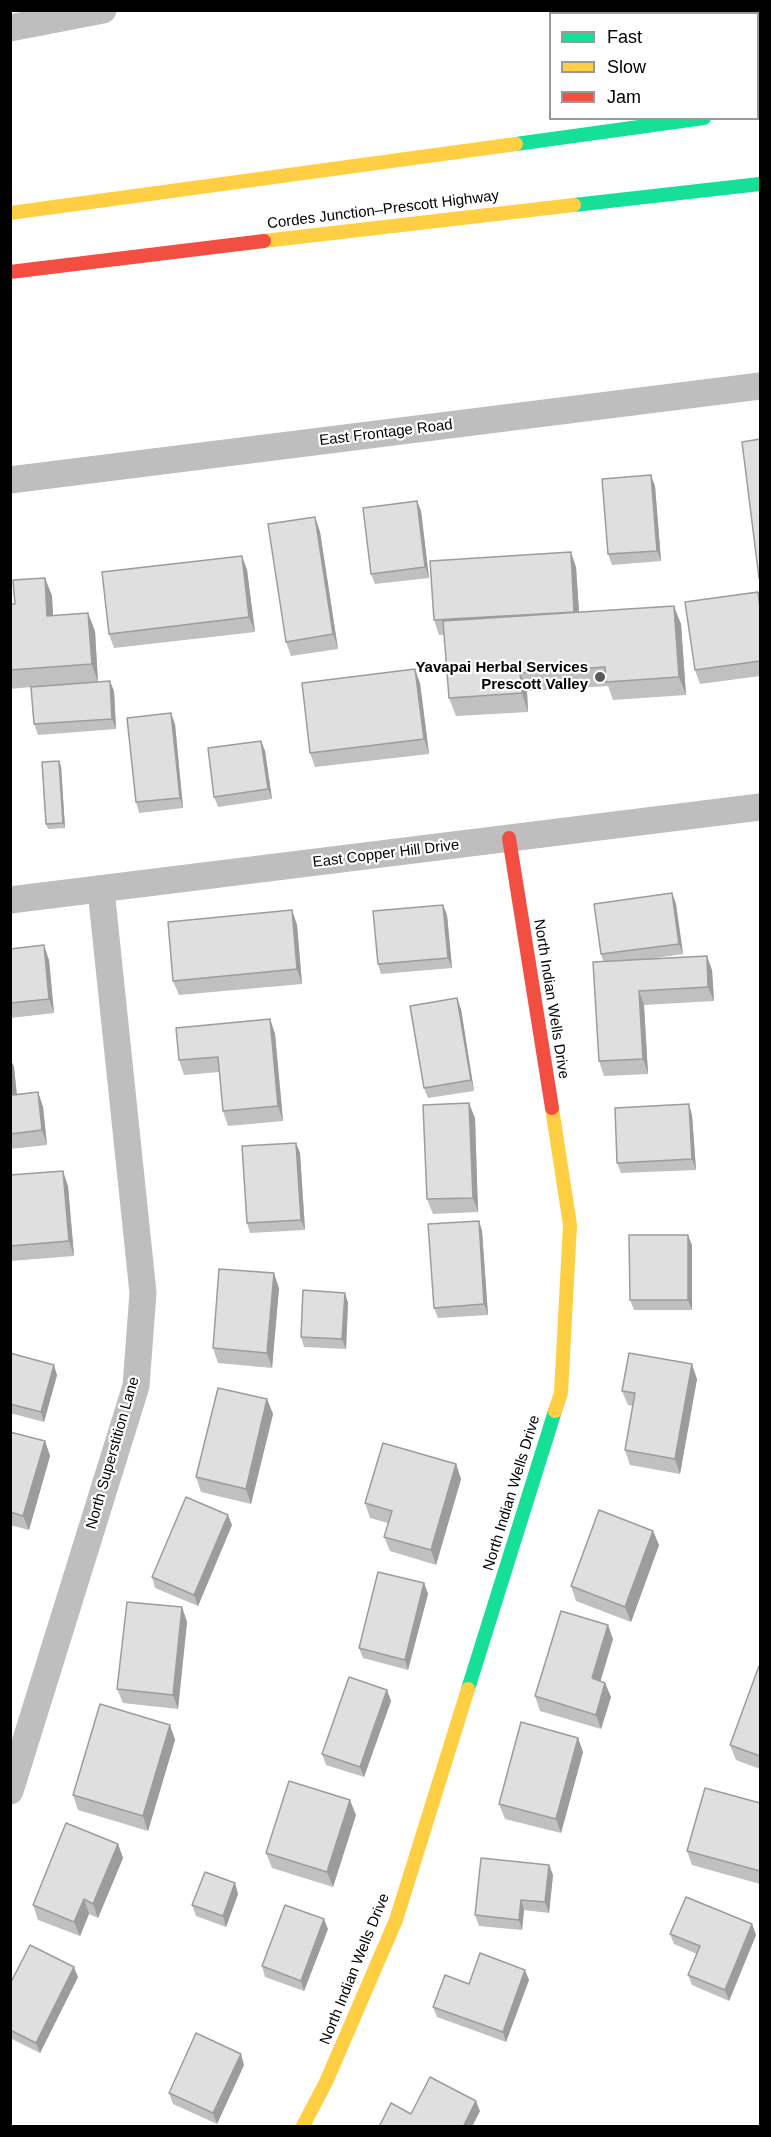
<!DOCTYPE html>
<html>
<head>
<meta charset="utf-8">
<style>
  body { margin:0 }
  #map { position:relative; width:771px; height:2137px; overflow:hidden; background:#fff; font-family:Arial,sans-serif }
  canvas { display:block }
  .frame { position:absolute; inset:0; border:12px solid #000; pointer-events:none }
  .legend { position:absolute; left:549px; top:12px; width:210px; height:108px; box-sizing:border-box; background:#fff; border:2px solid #999; margin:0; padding:8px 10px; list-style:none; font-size:18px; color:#000 }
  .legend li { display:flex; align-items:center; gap:12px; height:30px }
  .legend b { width:30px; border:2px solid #999 }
</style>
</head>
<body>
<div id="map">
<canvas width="771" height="2137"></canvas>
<div class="frame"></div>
<ul class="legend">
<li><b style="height:8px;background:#16e098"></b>Fast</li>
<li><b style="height:8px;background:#ffcf43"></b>Slow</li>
<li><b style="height:8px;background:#f24e42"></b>Jam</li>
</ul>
</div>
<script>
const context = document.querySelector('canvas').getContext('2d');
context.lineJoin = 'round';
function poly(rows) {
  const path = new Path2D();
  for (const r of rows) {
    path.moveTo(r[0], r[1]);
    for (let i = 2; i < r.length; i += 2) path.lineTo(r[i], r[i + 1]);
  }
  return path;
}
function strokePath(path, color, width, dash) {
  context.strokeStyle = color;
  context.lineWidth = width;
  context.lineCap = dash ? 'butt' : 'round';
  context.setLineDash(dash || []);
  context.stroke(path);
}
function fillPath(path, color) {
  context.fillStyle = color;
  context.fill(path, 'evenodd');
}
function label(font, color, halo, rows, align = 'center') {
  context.font = font + ' Arial,sans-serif';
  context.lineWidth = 4.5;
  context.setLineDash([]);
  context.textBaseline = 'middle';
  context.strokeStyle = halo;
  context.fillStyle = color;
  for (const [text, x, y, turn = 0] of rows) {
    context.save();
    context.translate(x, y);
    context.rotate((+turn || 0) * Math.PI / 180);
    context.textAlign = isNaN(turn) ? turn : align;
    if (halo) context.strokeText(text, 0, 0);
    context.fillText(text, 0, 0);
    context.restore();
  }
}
strokePath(poly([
  [10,28,103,10],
  [10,480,760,386],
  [10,900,760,807],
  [10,1791,136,1386,143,1293,101,890]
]), '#bebebe', 27);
strokePath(poly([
  [758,111,760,110],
  [516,144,704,118],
  [574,205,760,184],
  [468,1689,555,1411]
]), '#16e098', 14);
strokePath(poly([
  [10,213,516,144],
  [264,241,574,205],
  [552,1108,570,1225,561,1393,555,1411],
  [303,2126,326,2082,396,1920,468,1689]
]), '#ffcf43', 14);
strokePath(poly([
  [10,272,264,241],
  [509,838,552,1108]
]), '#f24e42', 14);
fillPath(poly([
  [655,486,661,561,612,565,608,554],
  [417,501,421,511,429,578,375,584,371,574],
  [315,517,320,532,338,649,291,656,286,642],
  [242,556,247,570,255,632,114,648,109,634],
  [576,567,579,612,681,624,686,695,613,700,608,686,527,691,528,712,456,716,449,698,444,635,439,635,434,620],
  [45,578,52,596,53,616,95,631,98,682,114,691,116,729,38,735,34,724,31,687,10,689,10,604,15,604],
  [760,599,760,676,700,684,695,670],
  [420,683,429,754,315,767,310,753],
  [175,724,183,808,139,813,136,802],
  [261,741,265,751,272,799,218,807,214,797],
  [61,766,65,828,48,829,46,824],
  [672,893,676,904,683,954,649,959,712,970,714,1001,644,1005,648,1074,604,1076,599,1061,603,961,601,954],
  [443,905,447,915,452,968,381,974,378,964],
  [292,910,297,925,302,984,179,995,173,981],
  [10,949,49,960,54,1013,10,1018],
  [461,1009,474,1091,428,1098,424,1088],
  [270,1019,275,1034,283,1121,228,1126,223,1111,219,1072,184,1075,179,1060],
  [10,1058,14,1067,17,1094,38,1092,43,1107,47,1145,10,1149],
  [692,1115,696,1170,621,1173,617,1163],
  [475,1118,478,1212,433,1214,427,1199],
  [296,1143,300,1153,305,1230,250,1233,247,1223],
  [10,1175,68,1186,74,1256,10,1261],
  [479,1221,482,1231,488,1315,438,1318,434,1308],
  [692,1245,692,1310,634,1310,630,1300],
  [279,1288,272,1368,218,1363,213,1348],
  [345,1293,348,1303,346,1349,304,1347,301,1337],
  [10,1353,57,1375,44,1422,10,1413],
  [697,1379,680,1474,630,1465,625,1450,633,1406,628,1405,622,1391],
  [267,1399,273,1414,251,1504,201,1492,196,1477],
  [10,1432,45,1441,50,1456,29,1530,10,1525],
  [456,1464,461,1479,436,1565,390,1551,384,1537,388,1523,370,1518,365,1503],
  [232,1525,198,1606,155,1588,152,1577],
  [653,1531,659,1545,631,1622,576,1601,571,1586],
  [424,1583,428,1594,408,1670,363,1658,359,1648],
  [182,1607,187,1622,178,1709,123,1703,117,1689],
  [613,1639,600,1681,605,1683,611,1697,601,1729,540,1711,535,1696],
  [760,1667,760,1769,736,1760,730,1745],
  [387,1690,391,1701,364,1777,326,1765,322,1754],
  [170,1725,175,1740,148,1831,78,1810,73,1795],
  [578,1738,583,1752,561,1833,505,1819,499,1804],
  [760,1803,760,1884,692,1865,687,1851],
  [356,1815,333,1887,272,1868,266,1853],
  [118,1844,123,1858,98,1918,89,1914,80,1936,38,1920,33,1905],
  [549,1865,553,1875,549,1913,524,1910,522,1930,479,1926,475,1915],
  [235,1883,238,1894,226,1927,196,1916,192,1905],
  [752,1924,756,1935,729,2001,692,1985,688,1975,697,1954,674,1944,670,1934],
  [328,1929,304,1991,265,1977,262,1966],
  [78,1977,40,2053,10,2038,10,1984],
  [529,1980,506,2042,437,2017,433,2007,469,1984],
  [244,2065,217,2124,173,2104,169,2093]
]), '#c0c0c0');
fillPath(poly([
  [651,475,655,486,661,561,657,551],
  [417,501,421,511,429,578,425,567],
  [315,517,320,532,338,649,333,634],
  [571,552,576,567,580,626,574,612],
  [242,556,247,570,255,632,249,617],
  [45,578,52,596,54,634,47,616],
  [674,606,681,624,686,695,679,677],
  [88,613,95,631,98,683,92,664],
  [415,669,420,683,429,754,424,739],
  [520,673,527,691,528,712,522,693],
  [110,681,114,691,116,729,112,719],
  [171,713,175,724,183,808,180,798],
  [261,741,265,751,272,799,268,789],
  [59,761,61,766,65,828,63,823],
  [672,893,676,904,683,954,679,944],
  [443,905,447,915,452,968,448,958],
  [292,910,297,925,302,984,297,969],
  [44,945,49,960,54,1013,49,999],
  [707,956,712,970,714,1001,708,987],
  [639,991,644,1005,648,1074,643,1059],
  [457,998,461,1009,474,1091,471,1080],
  [270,1019,275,1034,283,1121,278,1106],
  [10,1058,14,1067,18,1109,13,1095,10,1073],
  [38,1092,43,1107,47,1145,42,1130],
  [469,1103,475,1118,478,1212,473,1198],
  [689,1104,692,1115,696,1170,692,1159],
  [296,1143,300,1153,305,1230,301,1220],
  [63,1171,68,1186,74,1256,69,1241],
  [479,1221,482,1231,488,1315,484,1304],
  [688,1235,692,1245,692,1310,688,1300],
  [274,1273,279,1288,272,1368,267,1353],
  [345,1293,348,1303,346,1349,342,1339],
  [692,1364,697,1379,680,1474,675,1459],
  [54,1365,57,1375,44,1422,41,1412],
  [267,1399,273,1414,251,1504,246,1489],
  [45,1441,50,1456,29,1530,23,1516],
  [456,1464,461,1479,436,1565,431,1550],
  [228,1515,232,1525,198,1606,194,1595],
  [653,1531,659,1545,631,1622,625,1607],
  [424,1583,428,1594,408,1670,405,1660],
  [182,1607,187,1622,178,1709,173,1695],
  [608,1625,613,1639,597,1693,592,1678],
  [605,1683,611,1697,601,1729,596,1715],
  [387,1690,391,1701,364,1777,360,1767],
  [170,1725,175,1740,148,1831,143,1816],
  [578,1738,583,1752,561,1833,556,1819],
  [350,1800,356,1815,333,1887,327,1872],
  [118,1844,123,1858,98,1918,93,1904],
  [549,1865,553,1875,549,1913,545,1902],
  [235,1883,238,1894,226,1927,223,1916],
  [84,1899,89,1914,80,1936,74,1922],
  [521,1900,524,1910,522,1930,519,1920],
  [324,1919,328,1929,304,1991,301,1981],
  [752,1924,756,1935,729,2001,725,1990],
  [74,1967,78,1977,40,2053,36,2043],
  [525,1970,529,1980,506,2042,503,2032],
  [241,2054,244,2065,217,2124,213,2113],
  [476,2101,480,2111,472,2127,463,2127]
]), '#9c9c9c');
const building = poly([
  [760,439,760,578,759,578,742,442,760,439],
  [651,475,657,551,608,554,602,479,651,475],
  [417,501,425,567,371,574,363,508,417,501],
  [315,517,333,634,286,642,268,524,315,517],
  [571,552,574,612,434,620,430,561,571,552],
  [242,556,249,617,109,634,102,572,242,556],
  [45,578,47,616,88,613,92,664,10,670,10,604,15,604,13,580,45,578],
  [758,592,760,609,760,661,695,670,685,602,758,592],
  [674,606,679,677,606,682,605,667,520,673,522,693,449,698,443,621,674,606],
  [415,669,424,739,310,753,302,683,415,669],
  [110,681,112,719,34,724,31,687,110,681],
  [171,713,180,798,136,802,127,718,171,713],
  [261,741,268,789,214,797,208,748,261,741],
  [59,761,63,823,46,824,42,762,59,761],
  [672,893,679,944,601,954,594,904,672,893],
  [443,905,448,958,378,964,373,911,443,905],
  [292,910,297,969,173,981,168,922,292,910],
  [44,945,49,999,10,1003,10,949,44,945],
  [707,956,708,987,639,991,643,1059,599,1061,593,962,707,956],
  [457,998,471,1080,424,1088,410,1006,457,998],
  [270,1019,278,1106,223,1111,218,1057,179,1060,176,1028,270,1019],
  [10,1073,13,1095,38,1092,42,1130,10,1134,10,1073],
  [469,1103,473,1198,427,1199,423,1105,469,1103],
  [689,1104,692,1159,617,1163,615,1108,689,1104],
  [296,1143,301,1220,247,1223,242,1146,296,1143],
  [63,1171,69,1241,10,1246,10,1175,63,1171],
  [479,1221,484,1304,434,1308,428,1224,479,1221],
  [629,1235,688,1235,688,1300,630,1300,629,1235],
  [219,1269,274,1273,267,1353,213,1348,219,1269],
  [303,1290,345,1293,342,1339,301,1337,303,1290],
  [10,1353,54,1365,41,1412,10,1404,10,1353],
  [629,1353,692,1364,675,1459,625,1450,635,1393,622,1391,629,1353],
  [218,1388,267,1399,246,1489,196,1477,218,1388],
  [10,1432,45,1441,23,1516,10,1512,10,1432],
  [383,1443,456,1464,431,1550,384,1537,392,1511,365,1503,383,1443],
  [186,1497,228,1515,194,1595,152,1577,186,1497],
  [599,1510,653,1531,625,1607,571,1586,599,1510],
  [378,1572,424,1583,405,1660,359,1648,378,1572],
  [127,1602,182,1607,173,1695,117,1689,127,1602],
  [561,1611,608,1625,592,1678,605,1683,596,1715,535,1696,561,1611],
  [759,1666,760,1667,760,1756,730,1745,759,1666],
  [349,1677,387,1690,360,1767,322,1754,349,1677],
  [100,1704,170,1725,143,1816,73,1795,100,1704],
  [521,1722,578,1738,556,1819,499,1804,521,1722],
  [289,1781,350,1800,327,1872,266,1853,289,1781],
  [705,1788,760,1803,760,1871,687,1851,705,1788],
  [66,1823,118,1844,93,1904,84,1899,74,1922,33,1905,66,1823],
  [481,1858,549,1865,545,1902,521,1900,519,1920,475,1915,481,1858],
  [205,1872,235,1883,223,1916,192,1905,205,1872],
  [686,1897,752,1924,725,1990,688,1975,700,1946,670,1934,686,1897],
  [285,1905,324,1919,301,1981,262,1966,285,1905],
  [30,1945,74,1967,36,2043,10,2030,10,1984,30,1945],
  [480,1953,525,1970,503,2032,433,2007,445,1975,469,1984,480,1953],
  [196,2033,241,2054,213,2113,169,2093,196,2033],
  [430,2077,476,2101,463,2127,379,2127,391,2103,411,2114,430,2077]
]);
fillPath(building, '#dfdfdf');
strokePath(building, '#9c9c9c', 1.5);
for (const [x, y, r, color] of [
  [600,677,6,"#595959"]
]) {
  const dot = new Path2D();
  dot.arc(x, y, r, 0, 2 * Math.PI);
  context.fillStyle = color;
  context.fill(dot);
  strokePath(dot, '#fff', 2);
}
label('15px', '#000', '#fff', [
  ["Cordes Junction–Prescott Highway",383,210,-7],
  ["East Frontage Road",386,433,-7],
  ["East Copper Hill Drive",386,854,-7],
  ["North Indian Wells Drive",551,999,81],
  ["North Superstition Lane",113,1453,-74],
  ["North Indian Wells Drive",512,1493,-73],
  ["North Indian Wells Drive",355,1969,-68]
]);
label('bold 15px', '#000', '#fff', [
  ["Yavapai Herbal Services",588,668],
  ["Prescott Valley",588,685]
], 'right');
</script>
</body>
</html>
